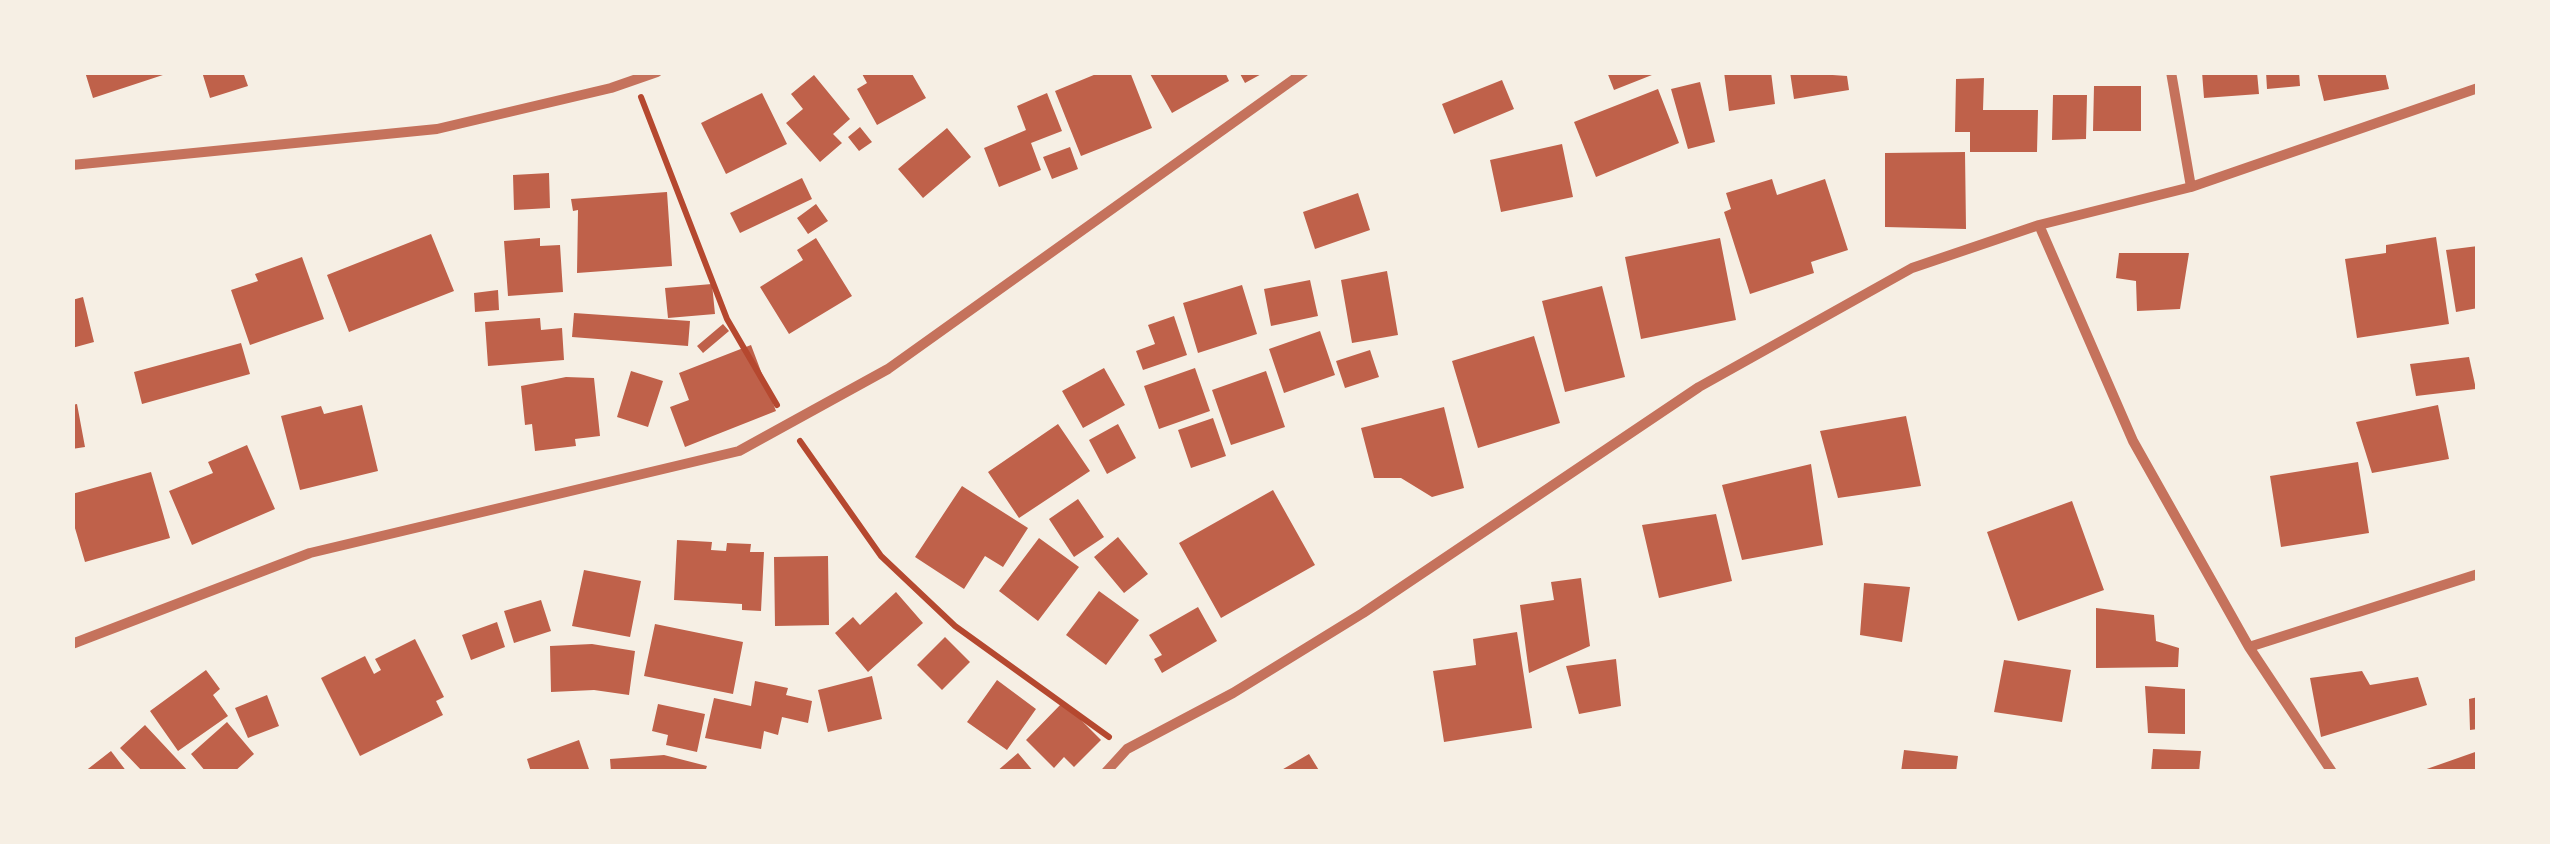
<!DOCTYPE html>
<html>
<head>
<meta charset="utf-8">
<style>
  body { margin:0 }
  #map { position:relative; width:2550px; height:844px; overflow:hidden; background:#f6efe4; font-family:"Roboto Condensed",sans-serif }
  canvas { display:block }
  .frame { position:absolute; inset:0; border:75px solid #f6efe4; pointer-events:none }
</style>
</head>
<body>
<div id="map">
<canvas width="2550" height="844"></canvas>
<div class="frame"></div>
</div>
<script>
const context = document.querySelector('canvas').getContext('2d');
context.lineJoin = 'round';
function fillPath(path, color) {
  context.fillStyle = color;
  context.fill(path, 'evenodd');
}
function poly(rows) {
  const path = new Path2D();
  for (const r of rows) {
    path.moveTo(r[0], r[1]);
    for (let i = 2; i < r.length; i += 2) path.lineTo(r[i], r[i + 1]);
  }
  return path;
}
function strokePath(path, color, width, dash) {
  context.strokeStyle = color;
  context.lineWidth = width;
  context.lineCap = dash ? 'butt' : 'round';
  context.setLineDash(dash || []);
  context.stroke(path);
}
fillPath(poly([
  [85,72,168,72,169,73,93,98],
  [202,72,243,72,248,86,210,98],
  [861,72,911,72,926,98,877,125,857,89,867,83],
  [1101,72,1130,72,1152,128,1081,156,1055,91],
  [1149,72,1225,72,1229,81,1172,113],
  [1239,72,1265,72,1245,83],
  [1607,72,1657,72,1657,73,1614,90],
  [1724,72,1771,72,1775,104,1729,111],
  [1790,72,1847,76,1849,90,1794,99],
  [2202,72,2257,72,2259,94,2204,98],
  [2266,72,2299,72,2300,86,2267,89],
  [2317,72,2385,72,2389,89,2324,101],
  [814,75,850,119,833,134,842,143,820,162,786,123,803,109,791,94],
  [1984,78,1983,110,2038,110,2037,152,1970,152,1970,132,1955,132,1956,79],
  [1502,80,1514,109,1454,134,1442,104],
  [1700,82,1715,142,1688,149,1671,89],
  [2094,86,2141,86,2141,131,2093,131],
  [1658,89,1679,143,1596,177,1574,122],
  [762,93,787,144,726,174,701,123],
  [1047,93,1062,131,1031,143,1041,170,999,187,984,148,1026,130,1017,106],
  [2053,95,2087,95,2086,139,2052,140],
  [860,127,872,142,859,151,848,137],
  [947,128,971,157,923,198,898,169],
  [1562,144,1573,197,1501,212,1490,160],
  [1070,147,1078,169,1052,179,1043,157],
  [1965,152,1966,229,1885,227,1885,153],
  [549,173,550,208,514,210,513,175],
  [802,178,812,199,740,233,730,213],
  [1772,179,1777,195,1825,179,1848,250,1811,262,1814,273,1750,294,1724,212,1731,209,1726,193],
  [667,192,672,266,577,273,578,210,573,211,571,199],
  [1358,193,1370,230,1315,249,1303,212],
  [816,204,828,221,808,234,797,218],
  [431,234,454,291,349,332,327,275],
  [2436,237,2449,324,2357,338,2345,259,2386,253,2386,245],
  [540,238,540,246,560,245,563,292,508,296,504,241],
  [816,238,852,296,789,334,760,287,803,260,797,250],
  [1720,238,1736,320,1641,339,1625,257],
  [2478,246,2478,308,2456,312,2446,250],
  [2119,253,2189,253,2180,309,2137,311,2136,281,2116,278],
  [302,257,324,319,250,345,231,290,258,281,255,274],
  [1387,271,1398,335,1352,343,1341,280],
  [1310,280,1318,316,1271,326,1264,289],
  [712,284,715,314,668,318,665,288],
  [1242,285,1257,334,1198,353,1183,303],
  [1602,286,1625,377,1565,392,1542,301],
  [498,290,499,310,475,312,474,293],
  [83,297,94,342,72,348,72,300],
  [574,313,690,321,688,346,572,337],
  [1174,316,1187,355,1143,370,1136,351,1155,344,1148,325],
  [540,318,541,330,562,328,564,360,488,366,485,322],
  [723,324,729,331,703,353,697,346],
  [1320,331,1335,375,1284,393,1269,349],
  [1534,336,1560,423,1478,448,1452,361],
  [241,343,250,374,142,404,134,372],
  [751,345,776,411,685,447,670,407,689,400,679,373],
  [1370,350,1379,377,1345,388,1336,361],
  [2469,357,2476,389,2416,396,2410,364],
  [1104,368,1125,405,1083,428,1062,391],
  [1195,368,1210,411,1159,429,1144,386],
  [631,371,663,381,648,427,617,417],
  [1266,371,1285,427,1231,445,1212,390],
  [566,377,594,378,600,436,575,439,576,446,535,451,532,424,525,425,521,386],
  [77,404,85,447,72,449,72,405],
  [362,405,378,471,300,490,281,416,321,406,324,414],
  [2438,405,2449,459,2372,473,2356,422],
  [1444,407,1464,488,1432,497,1401,478,1374,478,1361,428],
  [1906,416,1921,486,1838,498,1820,431],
  [1213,418,1226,456,1191,468,1178,430],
  [1058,424,1090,471,1019,518,988,472],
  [1118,424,1136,458,1107,474,1089,440],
  [247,445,275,509,192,545,169,491,213,473,208,462],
  [2358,462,2369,533,2281,547,2270,476],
  [1811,464,1823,545,1742,560,1722,485],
  [151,472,170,538,85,562,72,518,72,494],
  [962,486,1028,528,1003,567,985,556,964,589,915,557],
  [1273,490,1315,565,1221,618,1179,543],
  [1078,499,1104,537,1074,557,1049,519],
  [2072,501,2104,590,2018,621,1987,532],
  [1716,514,1732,581,1659,598,1642,525],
  [1118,537,1148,574,1124,593,1094,557],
  [1039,538,1079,567,1038,621,999,591],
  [677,540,712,542,711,550,726,551,727,543,751,544,750,552,764,552,761,611,742,610,742,604,674,600],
  [828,556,829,625,775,626,774,557],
  [584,570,641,581,630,637,572,626],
  [1581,578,1590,646,1529,673,1520,605,1554,600,1551,582],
  [1864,583,1910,587,1902,642,1860,635],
  [1099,591,1139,620,1106,665,1066,635],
  [896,592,923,623,868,672,835,633,853,617,860,625],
  [541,600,551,631,514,643,504,611],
  [1198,607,1217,641,1162,673,1154,659,1162,655,1149,635],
  [2096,608,2154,615,2156,641,2179,648,2178,667,2096,668],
  [497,622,505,647,471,660,462,635],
  [655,624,743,642,733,694,644,676],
  [1517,632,1532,728,1444,742,1433,671,1476,665,1473,639],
  [945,637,970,662,942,690,917,665],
  [415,639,444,697,436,701,443,715,360,756,321,678,365,656,374,674,381,670,375,659],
  [592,644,635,651,629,695,594,690,551,692,550,646],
  [1616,659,1621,706,1579,714,1566,666],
  [2004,660,2071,670,2062,722,1994,712],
  [206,670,220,689,213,695,228,716,178,751,150,711],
  [2362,671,2370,685,2418,677,2427,705,2321,737,2310,678],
  [872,676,882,719,828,732,818,690],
  [997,680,1036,709,1007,750,967,722],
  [755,681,788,688,786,695,812,701,808,723,782,717,778,735,764,731,761,749,705,738,714,698,751,706],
  [2145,686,2185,689,2185,734,2148,733],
  [267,695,279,726,248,738,235,708],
  [2478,697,2478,729,2470,730,2469,699],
  [1063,702,1101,740,1074,767,1064,757,1054,768,1026,740],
  [658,704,705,714,697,752,666,745,668,735,652,731],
  [227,722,254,754,234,772,206,772,191,754],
  [145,725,189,772,143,772,120,748],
  [579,740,590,772,531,772,527,759],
  [2153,749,2201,751,2199,772,2151,772],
  [1904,750,1958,756,1956,772,1901,772],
  [111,751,127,772,84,772],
  [2478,751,2478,772,2422,772,2421,771],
  [1018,753,1034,772,996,772],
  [1309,754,1320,772,1278,772],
  [664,755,707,766,705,772,611,772,610,759]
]), '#bf614a');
strokePath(poly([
  [641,97,727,319,777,405],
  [800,441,881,556,955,626,1109,737]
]), '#b5482f', 6);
strokePath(poly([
  [2171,72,2191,187],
  [72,165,437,129,611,88,657,72],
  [2039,225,2133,441,2249,647,2478,574],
  [72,644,310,553,739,451,888,369,1304,72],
  [2249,647,2332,772],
  [1106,772,1127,749,1233,693,1363,613,1699,387,1912,268,2039,225,2191,187,2478,88]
]), '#c5725c', 10);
</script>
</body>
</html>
